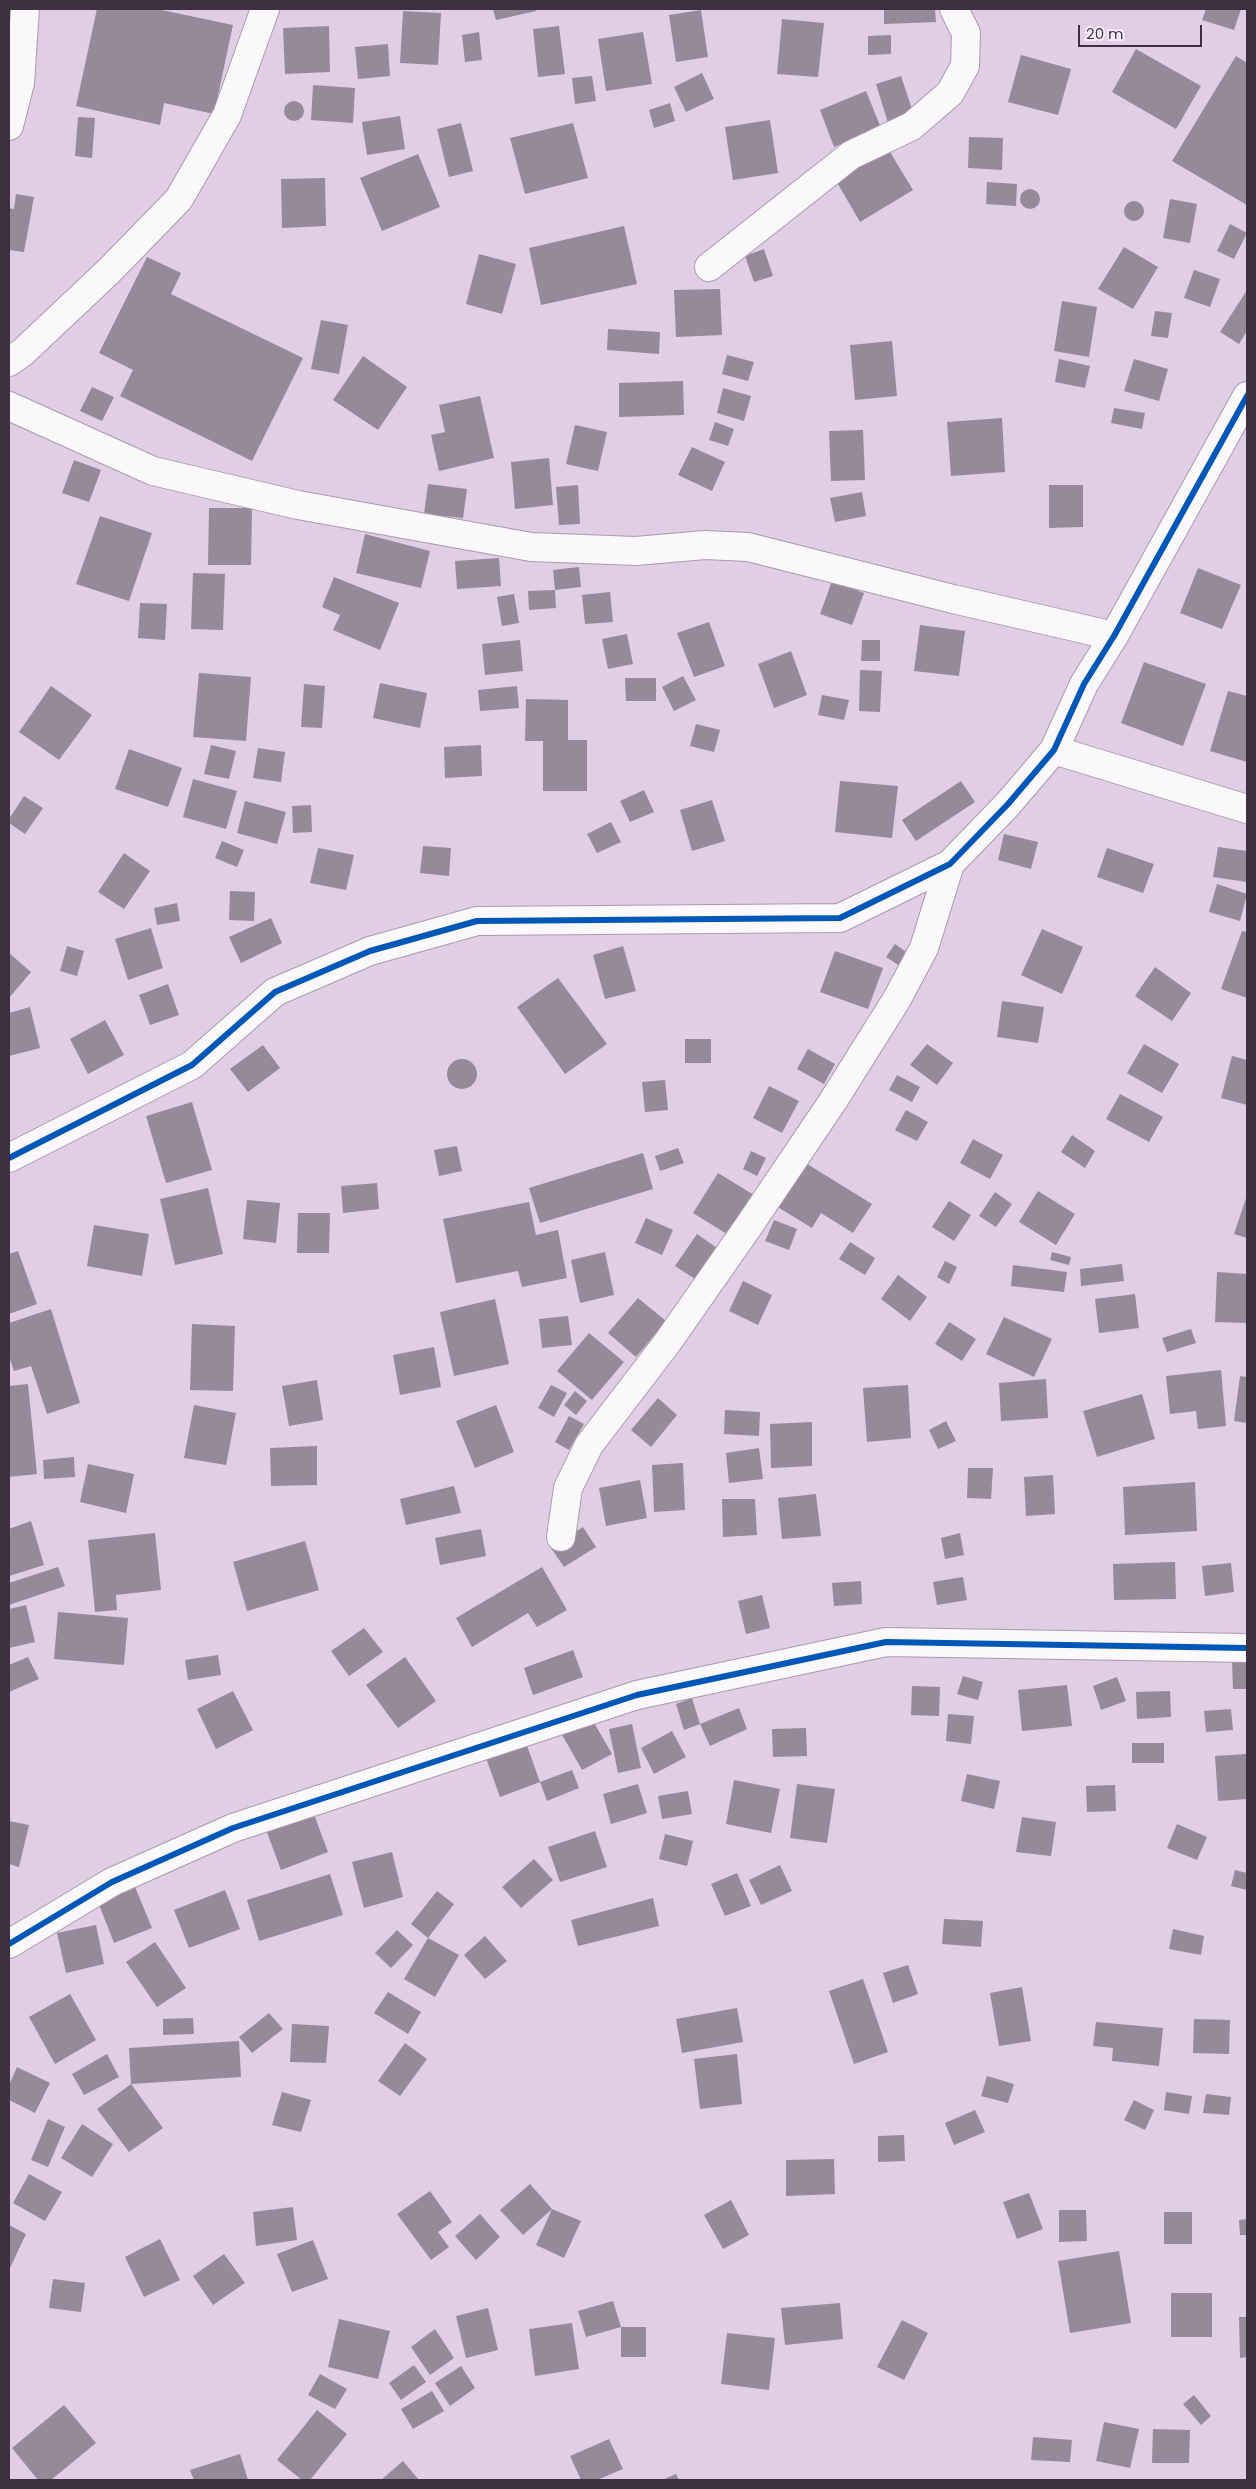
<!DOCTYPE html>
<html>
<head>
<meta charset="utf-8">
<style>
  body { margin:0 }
  #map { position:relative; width:1256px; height:2489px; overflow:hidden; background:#dfcee4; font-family:Poppins,sans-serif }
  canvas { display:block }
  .frame { position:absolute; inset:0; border:10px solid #3d3040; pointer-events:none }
  .scale { position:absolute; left:1078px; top:25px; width:124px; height:22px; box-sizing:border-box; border:2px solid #3d3040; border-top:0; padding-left:6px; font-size:15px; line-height:18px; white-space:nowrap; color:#3d3040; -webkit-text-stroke:4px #faedfe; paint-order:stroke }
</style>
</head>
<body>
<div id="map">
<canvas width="1256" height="2489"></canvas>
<div class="frame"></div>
<div class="scale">20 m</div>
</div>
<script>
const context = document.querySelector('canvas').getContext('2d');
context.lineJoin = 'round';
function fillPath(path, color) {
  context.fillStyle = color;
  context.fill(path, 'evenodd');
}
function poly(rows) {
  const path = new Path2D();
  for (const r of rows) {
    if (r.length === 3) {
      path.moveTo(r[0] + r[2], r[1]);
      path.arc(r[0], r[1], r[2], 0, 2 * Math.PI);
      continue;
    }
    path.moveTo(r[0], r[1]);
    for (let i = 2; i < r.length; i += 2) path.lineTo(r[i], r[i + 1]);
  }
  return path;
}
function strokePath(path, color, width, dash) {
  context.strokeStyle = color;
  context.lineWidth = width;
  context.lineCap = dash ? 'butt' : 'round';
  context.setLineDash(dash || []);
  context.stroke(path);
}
fillPath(poly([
  [97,9,157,9,233,25,214,114,164,103,160,125,76,106],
  [493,9,536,9,536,11,496,20],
  [884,9,935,9,936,22,884,24],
  [1206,9,1241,9,1234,30,1202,20],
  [701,10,708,57,676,62,669,15],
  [403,11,441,13,438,65,400,63],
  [782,19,824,23,818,77,777,74],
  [329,26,330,72,285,74,283,28],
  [559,26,565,74,538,77,533,29],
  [479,32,482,60,465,62,462,35],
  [643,32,652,84,606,91,598,39],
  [891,35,891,54,868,55,868,36],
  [388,44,390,76,358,79,355,47],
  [1136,49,1201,86,1176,129,1112,92],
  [1021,55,1071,69,1058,115,1008,102],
  [1236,56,1247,63,1247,205,1172,161],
  [702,73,714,99,686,112,674,87],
  [592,76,596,101,575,104,572,78],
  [901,76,914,115,888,123,876,84],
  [313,85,355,88,353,123,311,120],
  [866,91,881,128,834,147,820,110],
  [294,111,10],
  [670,103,675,121,654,128,649,110],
  [400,116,405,149,367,155,362,122],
  [78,117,95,118,92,158,75,156],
  [770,120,778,173,733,180,725,127],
  [461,123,473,171,449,177,437,129],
  [573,123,588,178,525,194,510,138],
  [969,137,1003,138,1002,170,968,168],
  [887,147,913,190,860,222,835,179],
  [418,154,440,207,382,231,360,178],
  [325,178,326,226,282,228,281,179],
  [987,182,1017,184,1016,206,986,204],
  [1030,199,10],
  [16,194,34,197,24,252,9,250,9,208,14,209],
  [1170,199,1197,204,1190,243,1163,238],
  [1134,211,10],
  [1230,224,1247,233,1234,259,1217,251],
  [624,226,637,284,541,305,529,248],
  [1124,247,1158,267,1133,309,1098,289],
  [764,249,773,276,754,282,745,256],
  [479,254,516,264,502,314,466,304],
  [147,257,181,273,171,294,303,358,252,461,120,396,133,370,99,353],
  [1194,270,1220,279,1210,307,1184,298],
  [720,289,722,335,676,337,674,290],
  [1247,290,1247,331,1239,344,1220,332],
  [1062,301,1097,307,1089,357,1054,351],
  [1155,311,1172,313,1168,338,1151,336],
  [321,320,348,325,339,374,311,369],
  [608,329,660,332,659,354,607,350],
  [892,341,897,396,855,400,850,345],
  [727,355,754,362,748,381,722,374],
  [363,356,407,387,378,430,333,400],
  [1059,359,1090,366,1085,388,1055,382],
  [1134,359,1168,369,1159,401,1124,391],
  [683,381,684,415,619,417,619,383],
  [92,387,114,397,102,421,80,411],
  [723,388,751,396,744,421,717,413],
  [480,396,494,458,439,471,431,435,445,432,439,405],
  [1114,408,1145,413,1142,429,1111,423],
  [1002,418,1005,472,951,476,947,422],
  [715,422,734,429,728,446,709,440],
  [575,425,607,432,598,471,566,464],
  [863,430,865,480,831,481,829,431],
  [692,447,725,462,712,491,678,475],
  [549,458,553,505,515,509,511,462],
  [74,460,101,470,89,502,62,493],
  [428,484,467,489,463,518,424,514],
  [578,485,580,524,559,525,556,487],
  [1049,485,1083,485,1083,527,1049,528],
  [862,492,866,516,835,522,830,498],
  [209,508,252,508,251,565,208,565],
  [100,516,152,533,129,601,76,584],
  [365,534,430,551,421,588,356,573],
  [499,558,501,586,457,589,455,561],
  [579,567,581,587,555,590,553,570],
  [1198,568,1241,585,1222,629,1180,613],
  [193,573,225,574,223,630,191,629],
  [334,577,399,603,380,650,333,630,340,615,322,607],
  [832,581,864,593,852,625,820,614],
  [555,590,556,608,529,610,528,591],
  [610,592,613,622,585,624,582,595],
  [514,594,519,623,502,626,497,597],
  [140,603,167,604,165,640,138,638],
  [709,622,725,666,694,677,677,633],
  [920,625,965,631,959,676,914,671],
  [627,634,633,664,608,669,602,639],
  [520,640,523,671,485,675,482,644],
  [862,640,880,640,880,661,861,661],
  [791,651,807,695,774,708,758,664],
  [1144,662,1206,684,1183,746,1121,723],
  [860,670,882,671,880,712,859,711],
  [199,673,251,677,246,741,193,737],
  [683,676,696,700,674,711,662,687],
  [625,678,656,678,656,701,626,701],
  [380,683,427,693,420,728,373,718],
  [304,684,325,686,322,728,301,727],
  [51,686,92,715,59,760,19,732],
  [517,686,519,708,480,711,478,690],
  [1228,691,1247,696,1247,762,1210,751],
  [822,695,849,700,844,720,818,715],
  [526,699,568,700,568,740,587,740,587,791,543,791,543,741,525,741],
  [696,724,720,730,714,752,690,746],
  [211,745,236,751,229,779,204,774],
  [481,745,482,776,445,778,444,747],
  [258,748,285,752,281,782,253,778],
  [129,749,182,768,168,807,115,789],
  [193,779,237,791,226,829,183,817],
  [840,781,898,786,892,838,835,832],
  [961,781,975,802,916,841,902,820],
  [644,790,654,812,630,822,620,801],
  [24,796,43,808,25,834,9,823,9,819],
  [712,800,725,841,692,851,680,810],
  [245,801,286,812,277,844,237,833],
  [311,805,312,832,293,833,292,806],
  [611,822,621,842,597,853,587,834],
  [1004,834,1038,842,1031,869,998,860],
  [222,841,244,850,237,867,215,858],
  [423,846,451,848,449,876,420,873],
  [1218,847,1247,851,1247,882,1213,877],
  [318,848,354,855,346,890,310,883],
  [1107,848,1154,864,1143,893,1097,877],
  [124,853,150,871,124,909,98,892],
  [1217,884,1247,894,1240,921,1209,912],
  [230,891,255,892,254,921,229,920],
  [177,903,180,921,157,925,154,908],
  [271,918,282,943,241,963,229,937],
  [151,928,163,968,128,980,115,939],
  [1042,929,1083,947,1062,994,1021,975],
  [1242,931,1247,932,1247,998,1221,989],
  [895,944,912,956,903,968,886,957],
  [67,946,84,951,77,976,60,971],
  [623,946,636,991,605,999,593,955],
  [835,951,883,968,868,1009,820,992],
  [9,953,31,972,9,998],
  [1155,967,1191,993,1172,1021,1135,996],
  [558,978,607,1044,565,1074,517,1007],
  [168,984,179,1015,150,1025,139,995],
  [1002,1001,1044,1007,1038,1043,997,1037],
  [30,1007,40,1048,9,1056,9,1013],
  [105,1020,124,1055,88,1074,70,1039],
  [685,1039,711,1039,711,1063,685,1063],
  [927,1044,953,1063,937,1085,910,1065],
  [1144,1044,1179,1064,1162,1093,1127,1073],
  [263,1045,280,1068,248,1092,230,1069],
  [808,1049,835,1064,824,1084,797,1069],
  [1232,1056,1247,1060,1247,1105,1221,1098],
  [462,1074,15],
  [897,1075,920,1087,912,1102,889,1090],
  [665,1080,668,1110,645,1112,642,1082],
  [769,1086,799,1101,782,1133,753,1118],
  [1120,1094,1163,1117,1149,1142,1106,1119],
  [192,1102,212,1170,166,1183,146,1116],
  [906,1110,928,1122,917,1141,895,1130],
  [1072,1135,1095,1151,1085,1168,1061,1152],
  [973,1139,1003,1155,990,1179,960,1163],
  [457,1146,462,1171,439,1176,434,1150],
  [678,1148,684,1163,660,1171,655,1156],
  [751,1151,766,1158,757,1176,743,1169],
  [643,1153,653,1189,540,1223,529,1188],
  [804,1162,872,1204,853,1233,821,1213,812,1228,776,1206],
  [718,1173,754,1195,730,1236,693,1213],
  [377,1183,379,1209,343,1213,341,1186],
  [208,1188,223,1254,175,1265,160,1199],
  [1038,1191,1075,1214,1056,1245,1019,1222],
  [995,1192,1012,1204,996,1227,979,1216],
  [1247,1195,1247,1238,1234,1234],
  [247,1200,280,1203,276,1243,243,1239],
  [949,1201,971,1215,954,1241,932,1227],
  [529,1202,536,1235,558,1230,567,1278,522,1287,518,1271,456,1283,443,1219],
  [298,1213,330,1213,329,1253,297,1253],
  [646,1218,673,1230,662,1255,635,1243],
  [774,1220,797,1229,789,1250,765,1241],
  [94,1225,149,1234,142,1276,87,1266],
  [697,1234,720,1250,698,1281,675,1266],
  [850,1242,875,1258,865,1275,839,1259],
  [18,1251,37,1304,9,1314,9,1254],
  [605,1252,614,1295,580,1303,571,1260],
  [1052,1252,1071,1257,1069,1265,1050,1260],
  [945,1261,957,1267,949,1284,937,1277],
  [1122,1264,1124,1281,1081,1286,1080,1269],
  [1013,1265,1067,1272,1064,1292,1011,1286],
  [1217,1272,1247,1274,1247,1323,1215,1322],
  [898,1275,927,1297,910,1321,881,1299],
  [743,1281,772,1295,758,1325,729,1311],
  [1135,1294,1139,1328,1099,1333,1095,1299],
  [638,1298,666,1321,636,1357,608,1333],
  [495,1299,509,1364,454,1376,440,1312],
  [51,1309,80,1403,47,1414,31,1366,14,1371,9,1356,9,1323],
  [568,1316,572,1345,542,1348,539,1319],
  [1004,1317,1052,1339,1034,1377,986,1354],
  [949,1322,976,1339,962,1361,935,1344],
  [192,1324,235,1326,233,1391,190,1390],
  [1191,1329,1196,1343,1167,1352,1162,1338],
  [589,1333,624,1362,592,1400,557,1371],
  [434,1347,441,1387,400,1395,393,1355],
  [1221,1370,1226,1426,1198,1429,1196,1411,1170,1414,1166,1376],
  [1240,1376,1247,1377,1247,1423,1234,1421],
  [1046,1379,1048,1418,1001,1421,999,1383],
  [317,1380,323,1420,289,1426,282,1386],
  [28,1384,37,1474,9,1477,9,1386],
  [551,1385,567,1393,554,1417,538,1408],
  [908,1385,911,1438,867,1442,863,1388],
  [575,1391,587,1401,576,1415,564,1405],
  [1142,1394,1155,1439,1097,1457,1083,1411],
  [658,1398,677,1415,651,1447,631,1430],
  [194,1405,236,1413,226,1465,184,1458],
  [496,1405,514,1452,475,1468,456,1421],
  [725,1410,760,1412,759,1436,724,1434],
  [569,1416,584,1424,569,1450,555,1442],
  [946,1421,956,1441,938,1449,929,1430],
  [812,1422,812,1466,771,1468,770,1424],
  [317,1446,317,1485,271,1486,270,1448],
  [759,1448,763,1479,729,1483,726,1453],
  [74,1457,75,1477,44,1479,43,1460],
  [683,1463,685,1510,654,1512,652,1465],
  [88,1464,134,1474,126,1513,80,1502],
  [968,1468,993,1468,991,1499,967,1498],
  [1053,1475,1055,1514,1026,1516,1024,1477],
  [640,1480,647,1518,606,1526,599,1488],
  [1195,1482,1197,1531,1125,1535,1123,1487],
  [454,1486,461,1513,406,1525,400,1499],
  [816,1494,821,1536,782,1539,778,1498],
  [722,1499,755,1499,757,1535,723,1537],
  [31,1521,44,1565,9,1576,9,1529],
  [583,1527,596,1547,564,1567,551,1548],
  [481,1529,486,1556,440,1565,435,1538],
  [155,1533,161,1590,116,1595,117,1610,95,1612,88,1540],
  [960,1533,964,1555,945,1559,941,1538],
  [305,1541,319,1590,247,1611,233,1562],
  [1175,1562,1176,1599,1114,1600,1113,1564],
  [1231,1563,1234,1592,1205,1596,1202,1566],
  [58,1567,65,1586,9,1605,9,1583],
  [542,1567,567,1610,537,1627,528,1613,472,1647,456,1618],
  [963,1577,967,1600,937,1605,933,1582],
  [861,1581,862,1604,834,1606,832,1583],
  [762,1595,770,1628,746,1634,738,1601],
  [26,1605,35,1642,9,1648,9,1609],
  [58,1612,128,1618,124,1665,54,1659],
  [364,1628,383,1652,349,1676,331,1651],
  [573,1650,583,1677,533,1695,524,1668],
  [218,1655,221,1675,188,1680,185,1660],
  [28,1657,39,1679,9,1692,9,1665],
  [405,1657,436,1701,398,1728,366,1685],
  [1232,1659,1247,1659,1247,1689,1233,1689],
  [963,1676,983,1682,978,1700,957,1694],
  [1117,1677,1126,1701,1101,1710,1093,1686],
  [1067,1685,1072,1726,1022,1731,1018,1690],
  [912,1686,940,1687,939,1716,911,1715],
  [233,1691,253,1730,216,1749,197,1709],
  [1170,1691,1171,1717,1137,1719,1136,1692],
  [692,1698,700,1724,684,1730,676,1704],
  [739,1708,747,1729,710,1746,700,1724],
  [1231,1709,1233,1730,1206,1732,1204,1711],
  [589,1714,612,1754,582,1770,560,1731],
  [948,1714,974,1716,971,1744,946,1741],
  [632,1724,641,1768,618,1773,609,1729],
  [806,1728,807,1756,773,1757,772,1729],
  [672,1731,686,1757,654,1774,641,1748],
  [526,1743,540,1782,500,1797,486,1758],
  [1132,1743,1164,1743,1164,1763,1132,1763],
  [1247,1754,1247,1799,1218,1801,1215,1756],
  [572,1770,579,1788,547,1801,540,1782],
  [967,1774,1000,1781,994,1809,961,1801],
  [734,1780,780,1789,771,1833,726,1824],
  [638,1784,647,1813,611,1824,603,1794],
  [797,1784,835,1789,827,1843,790,1838],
  [1115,1785,1116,1811,1087,1812,1086,1786],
  [688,1791,692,1814,662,1819,658,1796],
  [312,1809,328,1852,281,1870,265,1827],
  [1022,1817,1056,1822,1051,1856,1016,1852],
  [9,1821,29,1825,19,1867,9,1864],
  [1177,1824,1207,1837,1197,1860,1167,1848],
  [595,1831,607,1867,560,1882,548,1847],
  [665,1834,693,1841,687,1866,659,1859],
  [392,1852,403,1897,364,1908,352,1862],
  [534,1859,553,1880,521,1908,502,1887],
  [780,1865,792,1891,761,1905,749,1880],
  [1235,1870,1247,1873,1247,1890,1231,1886],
  [737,1873,751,1906,725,1916,711,1884],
  [330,1874,343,1915,259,1941,247,1900],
  [133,1882,152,1928,114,1943,96,1897],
  [225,1890,240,1929,189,1948,174,1910],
  [437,1891,454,1904,428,1938,459,1955,435,1997,404,1979,428,1938,411,1924],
  [653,1898,659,1926,578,1946,571,1920],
  [944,1919,983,1921,981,1947,942,1944],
  [96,1925,104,1964,66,1973,57,1933],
  [1173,1929,1204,1936,1201,1955,1169,1949],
  [397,1930,413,1945,391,1968,375,1953],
  [485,1936,507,1961,485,1979,464,1955],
  [155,1942,186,1988,157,2007,126,1962],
  [908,1965,918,1994,893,2003,883,1973],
  [863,1979,888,2052,854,2064,829,1991],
  [1022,1987,1031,2041,999,2046,990,1993],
  [388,1992,421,2012,408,2034,374,2013],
  [70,1994,96,2040,55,2064,29,2017],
  [737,2008,743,2042,682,2053,676,2019],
  [269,2013,283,2029,252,2053,239,2037],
  [193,2018,194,2034,163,2035,163,2019],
  [1194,2019,1230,2020,1229,2054,1193,2053],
  [1096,2022,1163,2028,1159,2066,1112,2061,1113,2048,1093,2046],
  [292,2024,329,2026,326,2063,290,2062],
  [239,2041,241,2077,131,2084,129,2048],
  [405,2043,427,2059,400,2096,378,2081],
  [107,2054,119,2077,84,2095,72,2074],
  [737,2054,742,2104,700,2109,694,2059],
  [17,2067,50,2083,35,2113,9,2100,9,2085],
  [987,2076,1014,2084,1008,2103,981,2096],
  [131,2084,163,2128,129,2152,97,2109],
  [282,2092,311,2100,301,2132,272,2125],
  [1166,2092,1192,2096,1189,2114,1164,2110],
  [1206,2094,1231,2097,1229,2115,1203,2113],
  [1134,2100,1154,2110,1145,2130,1124,2120],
  [975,2110,985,2132,954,2145,945,2123],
  [48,2119,65,2127,48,2167,31,2160],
  [82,2124,113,2144,92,2177,61,2158],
  [904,2135,905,2161,878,2162,878,2136],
  [834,2159,835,2194,786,2196,786,2160],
  [29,2174,62,2192,45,2221,13,2203],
  [530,2184,552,2209,523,2235,500,2210],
  [430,2191,452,2222,438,2232,449,2247,431,2260,397,2214],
  [1029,2193,1043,2229,1017,2239,1003,2202],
  [731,2200,749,2235,723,2249,704,2215],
  [293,2207,297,2240,256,2246,253,2212],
  [552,2209,581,2221,564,2258,536,2245],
  [1059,2210,1086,2210,1087,2241,1059,2242],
  [1164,2212,1192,2212,1192,2244,1164,2244],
  [480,2214,500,2237,476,2260,455,2236],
  [1247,2219,1247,2235,1240,2235,1239,2220],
  [9,2225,26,2234,9,2270],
  [160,2239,180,2280,144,2297,125,2257],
  [313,2240,328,2279,292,2292,277,2254],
  [1119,2251,1131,2323,1070,2333,1058,2261],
  [224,2254,245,2283,213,2305,193,2276],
  [53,2279,85,2283,81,2312,49,2308],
  [1171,2293,1212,2293,1212,2337,1171,2337],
  [613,2301,621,2327,586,2337,578,2311],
  [840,2303,843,2339,785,2345,781,2308],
  [488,2308,498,2350,466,2358,456,2316],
  [1239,2317,1247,2317,1247,2357,1240,2358],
  [339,2319,390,2331,378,2379,328,2367],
  [902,2320,928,2333,904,2380,877,2367],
  [572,2323,579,2369,535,2376,529,2329],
  [621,2327,646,2327,646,2357,621,2357],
  [435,2329,454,2358,430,2375,411,2347],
  [727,2333,775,2338,769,2390,721,2384],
  [414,2365,426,2382,401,2400,389,2383],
  [461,2366,475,2388,450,2406,435,2383],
  [320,2374,347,2389,335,2409,308,2395],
  [432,2391,444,2411,413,2429,401,2409],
  [1194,2395,1211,2416,1201,2425,1183,2404],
  [64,2405,96,2443,51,2480,38,2480,12,2448],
  [317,2410,347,2434,310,2480,302,2480,277,2460],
  [1104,2422,1139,2429,1130,2468,1096,2461],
  [1153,2429,1190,2430,1189,2463,1152,2463],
  [1033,2437,1072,2440,1070,2462,1031,2460],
  [609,2439,623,2469,597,2480,581,2480,570,2456],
  [240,2454,248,2480,194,2480,190,2470],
  [403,2461,419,2480,381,2480],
  [676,2474,679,2480,662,2480]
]), '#968a9a');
const minor = poly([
  [9,126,20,83,25,9],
  [709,267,851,155,912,126,950,93,965,66,966,33,954,9],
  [9,362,23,352,109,271,179,199,227,115,265,9],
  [9,406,153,471,298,505,531,547,636,551,705,545,748,547,953,599,1114,636],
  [1054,750,1247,809],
  [9,1158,192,1065,275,992,370,951,477,921,840,918,950,864,1008,804,1054,750,1084,684,1114,636,1247,396],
  [561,1537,568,1488,589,1445,667,1343,748,1227,833,1101,897,999,924,948,950,864],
  [9,1944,112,1882,233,1828,637,1695,886,1642,1247,1648]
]);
strokePath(minor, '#a89aac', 30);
strokePath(minor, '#faf8fb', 28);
strokePath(poly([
  [9,1158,192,1065,275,992,370,951,477,921,840,918,950,864,1008,804,1054,750,1084,684,1114,636,1247,396],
  [9,1944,112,1882,233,1828,637,1695,886,1642,1247,1648]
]), '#0057b8', 6);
</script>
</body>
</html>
